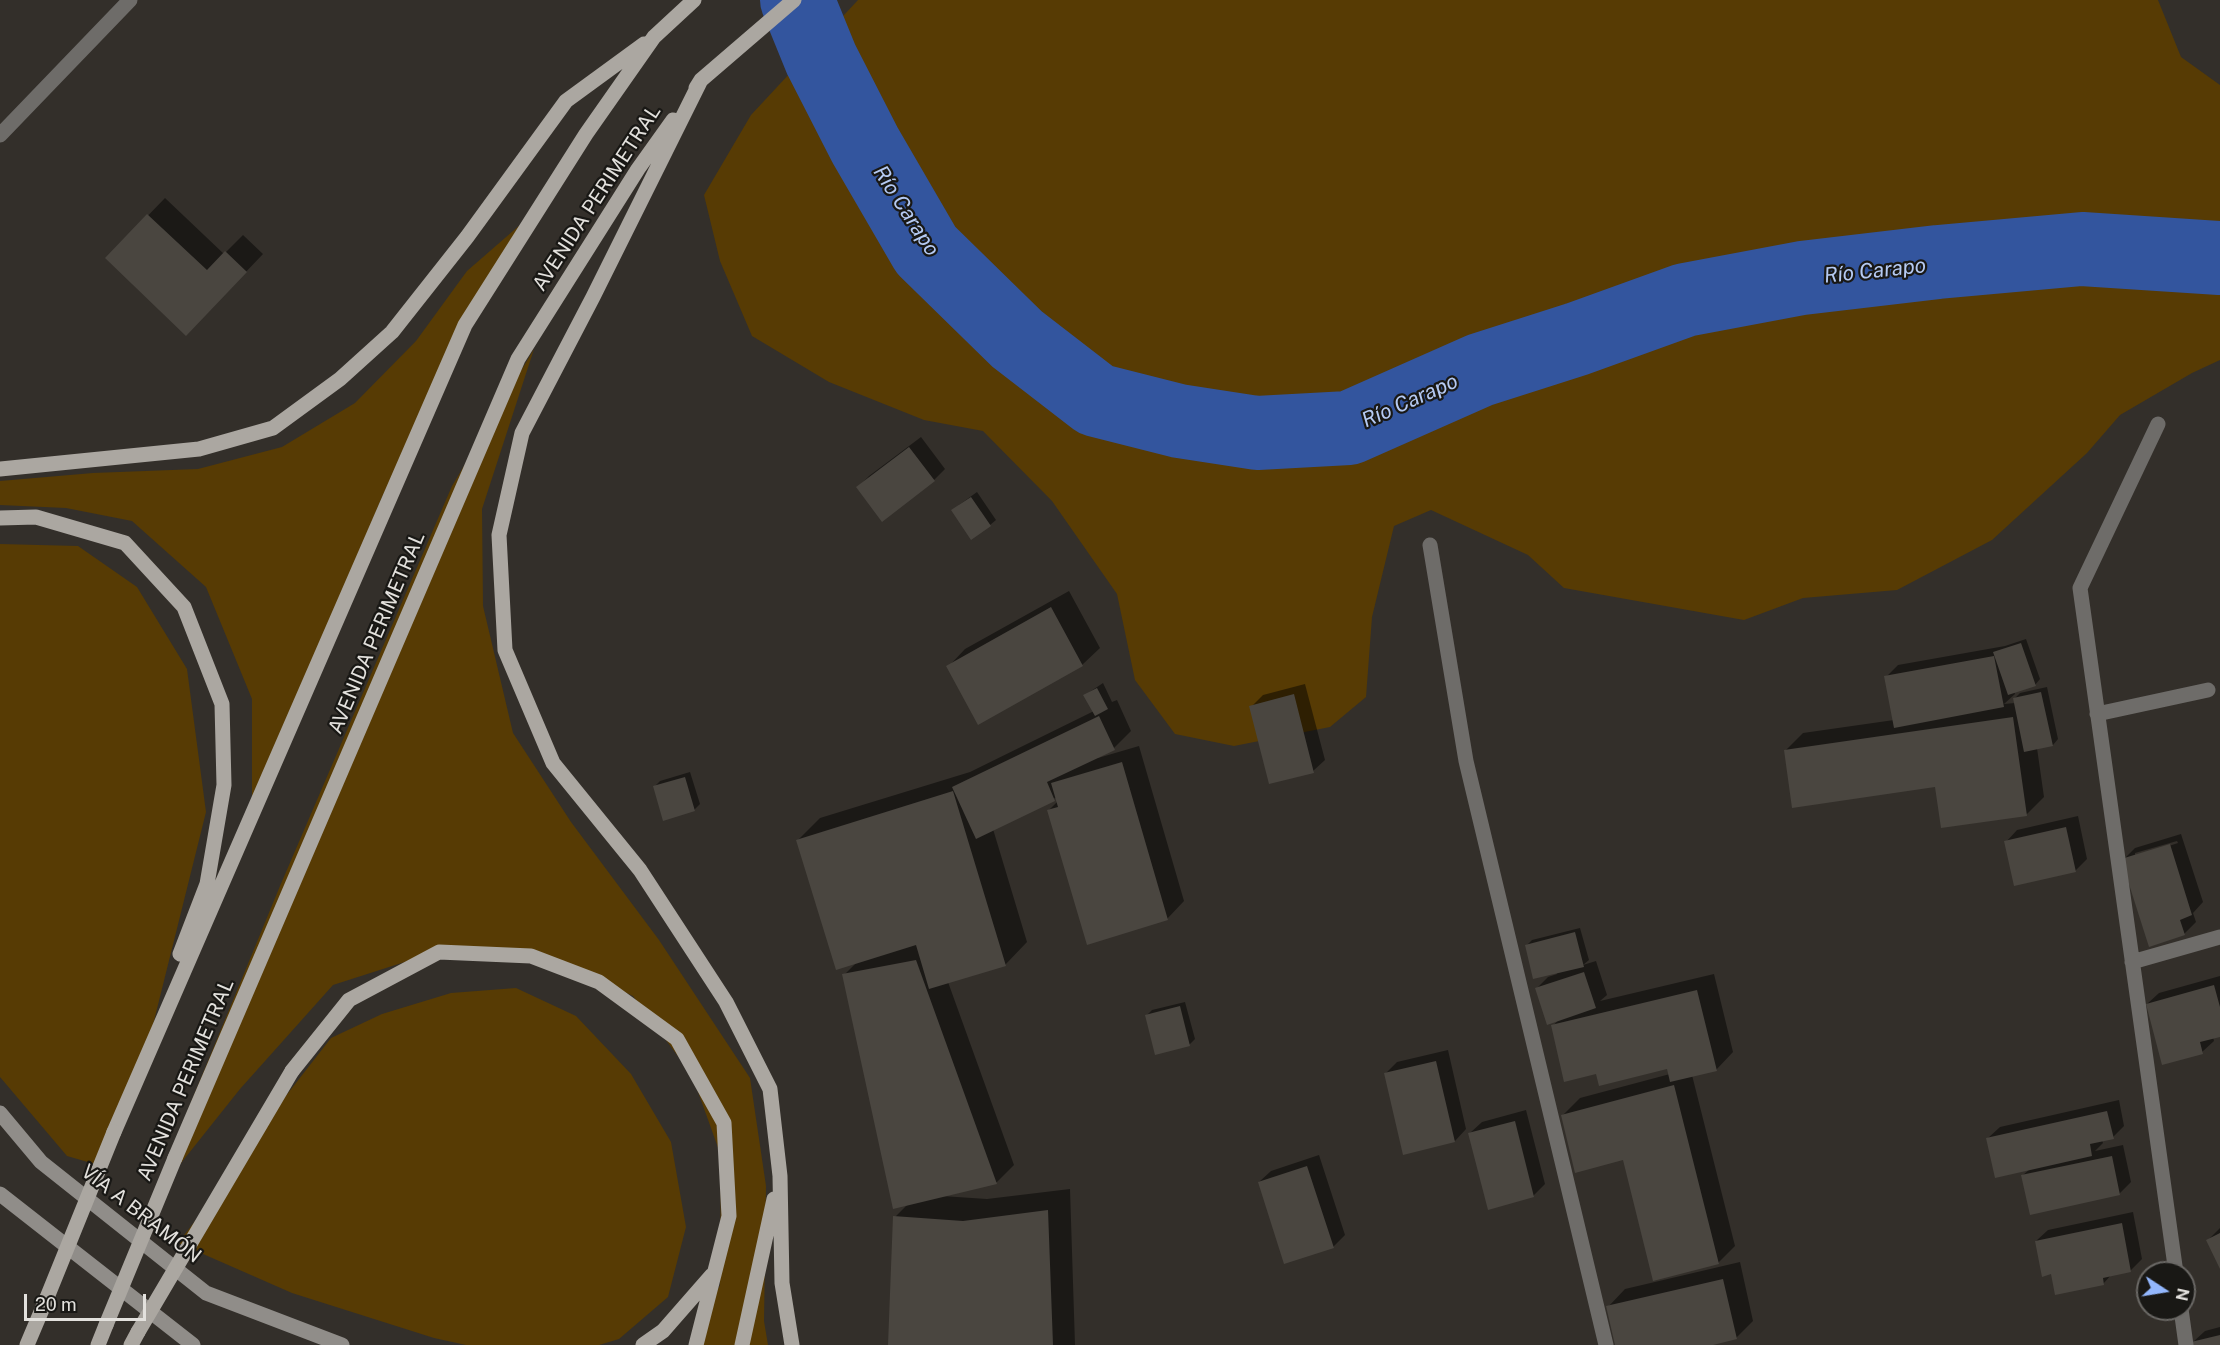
<!DOCTYPE html>
<html>
<head>
<meta charset="utf-8">
<style>
  body { margin:0 }
  #map { position:relative; width:2220px; height:1345px; overflow:hidden; background:#332f2a; font-family:"Public Sans",sans-serif }
  canvas { display:block }
  .north { position:absolute; left:2136px; top:1261px; width:60px; height:60px; box-sizing:border-box; background:#191815; border:2px solid #6a6865; border-radius:50%; rotate:102deg; font-size:16px; font-weight:700; line-height:24px; text-align:center; color:#e3e1dd }
  .north::after { content:''; display:block; margin:auto; width:21px; height:27px; background:#93b7fd; clip-path:polygon(50% 0,100% 100%,50% 72%,0 100%) }
  .scale { position:absolute; left:24px; top:1294px; width:122px; height:27px; box-sizing:border-box; border:3px solid #e3e1dd; border-top:0; padding-left:8px; font-size:18px; line-height:21px; white-space:nowrap; color:#e3e1dd; -webkit-text-stroke:4px #191815; paint-order:stroke }
</style>
</head>
<body>
<div id="map">
<canvas width="2220" height="1345"></canvas>
<div class="north">N</div>
<div class="scale">20 m</div>
</div>
<script>
const context = document.querySelector('canvas').getContext('2d');
context.lineJoin = 'round';
function fillPath(path, color) {
  context.fillStyle = color;
  context.fill(path, 'evenodd');
}
function poly(rows) {
  const path = new Path2D();
  for (const r of rows) {
    path.moveTo(r[0], r[1]);
    for (let i = 2; i < r.length; i += 2) path.lineTo(r[i], r[i + 1]);
  }
  return path;
}
function strokePath(path, color, width, dash) {
  context.strokeStyle = color;
  context.lineWidth = width;
  context.lineCap = dash ? 'butt' : 'round';
  context.setLineDash(dash || []);
  context.stroke(path);
}
function label(font, color, halo, rows, align = 'center') {
  context.font = font + ' "Public Sans",sans-serif';
  context.lineWidth = 4.5;
  context.setLineDash([]);
  context.textBaseline = 'middle';
  context.strokeStyle = halo;
  context.fillStyle = color;
  for (const [text, x, y, turn = 0] of rows) {
    context.save();
    context.translate(x, y);
    context.rotate((+turn || 0) * Math.PI / 180);
    context.textAlign = isNaN(turn) ? turn : align;
    if (halo) context.strokeText(text, 0, 0);
    context.fillText(text, 0, 0);
    context.restore();
  }
}
fillPath(poly([
  [858,0,2158,0,2181,57,2220,85,2220,360,2192,373,2120,415,2087,453,1992,540,1897,590,1803,598,1744,620,1564,588,1528,555,1431,510,1394,526,1372,617,1366,697,1330,727,1234,746,1175,734,1135,680,1117,594,1052,501,983,431,924,420,829,382,752,336,720,261,704,195,751,115],
  [536,211,454,354,382,497,317,656,252,806,252,699,206,587,132,521,66,508,0,505,0,481,93,473,198,469,282,447,355,403,416,341,467,271],
  [534,349,482,509,483,606,513,733,571,822,659,940,750,1078,766,1186,764,1321,768,1345,689,1345,720,1285,721,1156,692,1075,633,996,538,951,442,950,333,985,240,1089,150,1202,280,886,452,486],
  [0,544,78,546,137,587,187,669,206,812,143,1065,105,1167,67,1156,0,1077],
  [516,988,576,1016,631,1074,671,1142,686,1227,668,1297,619,1339,599,1345,466,1345,434,1338,292,1293,178,1243,233,1172,285,1097,331,1038,382,1014,451,993]
]), '#573b04');
fillPath(poly([
  [165,198,224,254,243,235,263,254,203,317,107,258],
  [921,437,945,469,934,480,858,487,869,476],
  [977,492,996,520,990,525,959,505],
  [1069,591,1100,648,1082,665,979,723,948,667,965,649],
  [2026,639,2040,679,2035,685,2014,691,2015,694,2004,704,2015,703,2014,699,2020,693,2047,687,2058,739,2053,745,2037,748,2044,797,2027,814,1937,785,1786,750,1803,733,1894,720,1886,677,1898,665,2005,646],
  [1103,683,1112,702,1117,700,1131,731,1114,748,1097,757,1098,758,1139,746,1184,901,1167,919,1049,810,1058,801,1057,797,993,829,1027,942,1005,965,948,982,1014,1165,997,1182,942,1196,987,1199,1070,1189,1075,1345,890,1345,895,1217,908,1204,844,975,857,962,798,840,820,818,970,772,1094,711,1085,695],
  [1305,684,1325,760,1313,771,1251,707,1263,695],
  [690,772,700,804,694,810,654,787,660,781],
  [2078,816,2087,859,2075,871,2006,842,2017,830],
  [2181,834,2203,902,2193,913,2196,922,2184,934,2123,860,2135,848],
  [2177,841,2178,843,2135,857,2135,853],
  [1580,928,1589,960,1583,965,1596,961,1607,995,1600,1001,1714,974,1733,1052,1716,1070,1692,1075,1735,1246,1718,1263,1624,1158,1563,1115,1580,1098,1670,1074,1669,1068,1597,1072,1553,1026,1560,1018,1536,989,1548,977,1557,974,1556,972,1526,946,1532,940],
  [2220,976,2220,1035,2213,1037,2214,1041,2202,1052,2147,1004,2159,993],
  [1185,1002,1195,1039,1190,1044,1156,1053,1146,1016,1152,1010],
  [1448,1050,1466,1129,1455,1141,1386,1073,1397,1062],
  [2119,1100,2124,1126,2113,1137,2102,1140,2103,1143,2095,1151,2123,1145,2131,1182,2119,1194,2023,1175,2030,1169,1988,1138,2000,1127],
  [1526,1110,1545,1184,1533,1196,1470,1133,1482,1122],
  [1319,1155,1345,1235,1333,1247,1259,1182,1271,1171],
  [2133,1212,2142,1259,2131,1270,2112,1274,2103,1284,2036,1241,2048,1230],
  [2220,1228,2220,1265,2208,1240],
  [1740,1262,1753,1321,1736,1338,1707,1345,1616,1345,1608,1307,1625,1289],
  [2220,1327,2220,1345,2194,1345,2193,1342,2205,1331]
]), '#0007');
strokePath(poly([
  [797,0,821,59,865,145,926,250,1017,339,1096,400,1179,421,1257,433,1349,428,1480,370,1577,339,1685,300,1802,278,1938,262,2082,249,2220,258]
]), '#33559e', 74);
fillPath(poly([
  [147,214,207,270,225,251,247,272,186,336,105,258],
  [909,447,935,481,882,522,856,487],
  [971,497,991,526,971,540,951,510],
  [1051,607,1083,666,978,725,946,666],
  [2021,643,2036,686,2008,695,1993,652],
  [1994,656,2004,707,1894,728,1884,676],
  [1097,688,1108,709,1095,716,1083,695],
  [2041,692,2053,746,2024,752,2013,698],
  [1294,694,1314,773,1269,784,1249,706],
  [1099,716,1115,750,1047,782,1055,801,976,839,952,787],
  [2013,717,2027,816,1941,828,1935,787,1792,808,1784,750],
  [1122,762,1168,920,1087,945,1047,810,1058,807,1051,783],
  [685,777,695,811,663,821,653,786],
  [953,791,1006,966,929,989,916,945,836,970,796,840],
  [2066,827,2076,872,2014,886,2004,841],
  [2170,844,2192,915,2180,920,2185,935,2149,947,2121,859],
  [1575,932,1584,967,1533,979,1525,945],
  [916,960,997,1184,893,1209,842,974],
  [1584,972,1596,1008,1547,1025,1535,988],
  [2214,985,2220,1007,2220,1037,2200,1042,2203,1054,2162,1065,2146,1004],
  [1697,990,1717,1071,1670,1082,1667,1069,1599,1086,1596,1074,1564,1082,1551,1025],
  [1180,1006,1190,1046,1155,1055,1145,1015],
  [1436,1061,1455,1142,1403,1155,1384,1073],
  [1674,1085,1719,1264,1653,1281,1623,1160,1575,1173,1561,1115],
  [2107,1111,2114,1139,2090,1144,2092,1156,1995,1178,1986,1138],
  [1515,1121,1534,1197,1488,1210,1468,1133],
  [2112,1156,2120,1195,2030,1215,2021,1175],
  [1307,1166,1334,1248,1284,1264,1258,1182],
  [1048,1210,1053,1345,888,1345,893,1216,963,1221],
  [2122,1223,2131,1272,2103,1278,2104,1285,2055,1295,2051,1274,2042,1277,2035,1241],
  [2220,1233,2220,1269,2206,1240],
  [1723,1279,1737,1339,1713,1345,1615,1345,1606,1306],
  [2220,1335,2220,1345,2192,1345,2191,1342]
]), '#4a4640');
strokePath(poly([
  [0,135,130,0],
  [2158,424,2080,588,2176,1273],
  [1430,545,1466,761,1606,1345],
  [2097,714,2208,690],
  [2132,962,2220,937],
  [2181,1309,2186,1345]
]), '#6e6c69', 15);
strokePath(poly([
  [0,1113,41,1162,206,1293,342,1345],
  [0,1194,193,1345]
]), '#908d89', 15);
strokePath(poly([
  [701,80,593,297,522,433,499,535,505,650,553,763,640,870,726,1002,770,1089,780,1176,782,1283,792,1345],
  [696,88,701,80,794,0],
  [0,469,199,449,273,428,340,379,392,332,467,237,566,101,644,44],
  [0,518,36,517,125,543,184,607,222,704,224,785,207,884,180,954],
  [292,1071,349,1000,439,952,531,956,599,982,677,1039,724,1123,729,1216,696,1345],
  [114,1132,465,325,586,134,654,37,694,0],
  [175,1158,518,359,638,169,673,120],
  [27,1345,46,1300],
  [98,1345,106,1325],
  [131,1345,138,1332],
  [643,1345,663,1331,712,1275],
  [742,1345,774,1199]
]), '#aba7a1', 15);
strokePath(poly([
  [46,1300,114,1132],
  [106,1325,175,1158],
  [138,1332,292,1071]
]), '#aba7a1', 15);
label('20px', '#e3e1dd', '#191815', [
  ["AVENIDA PERIMETRAL",597,198,-57],
  ["AVENIDA PERIMETRAL",377,633,-67],
  ["AVENIDA PERIMETRAL",186,1080,-67],
  ["VÍA A BRAMÓN",141,1214,38]
]);
label('italic 21px', '#b5caf3', '#191815', [
  ["Río Carapo",906,211,57],
  ["Río Carapo",1875,271,-6],
  ["Río Carapo",1410,401,-24]
]);
</script>
</body>
</html>
